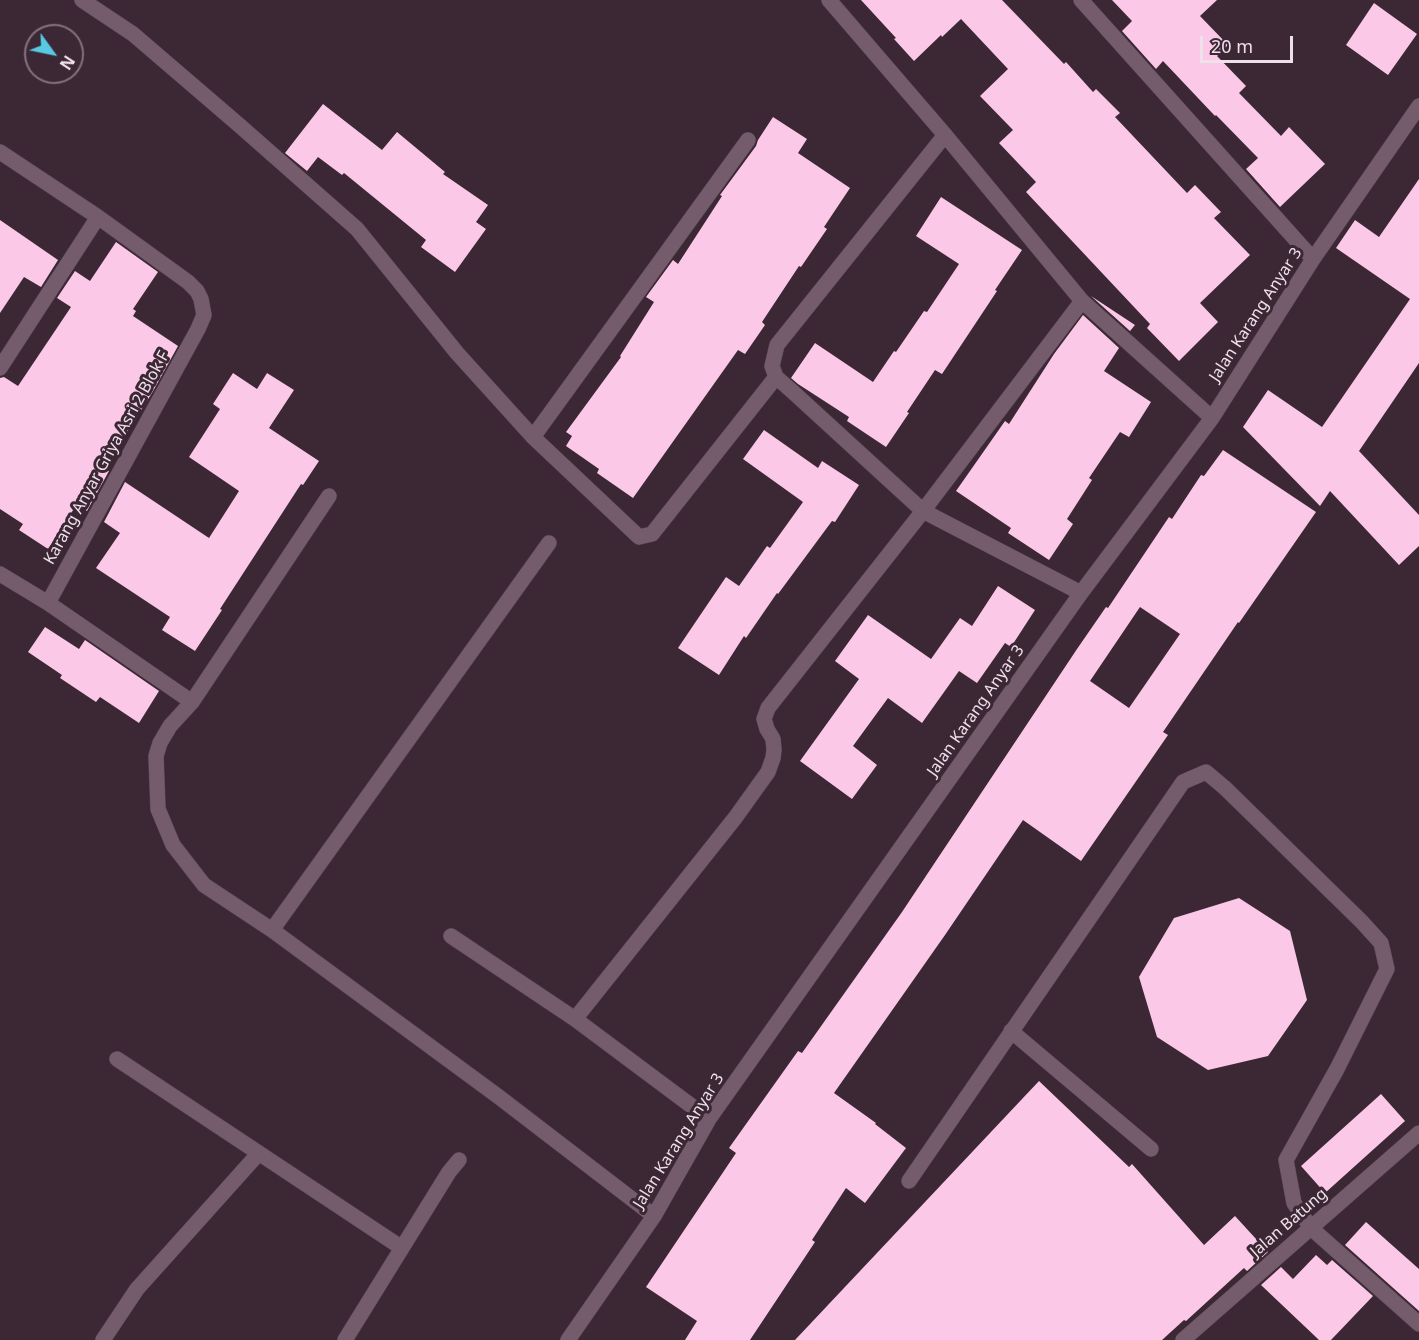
<!DOCTYPE html>
<html>
<head>
<meta charset="utf-8">
<style>
  body { margin:0 }
  #map { position:relative; width:1419px; height:1340px; overflow:hidden; background:#3c2735; font-family:"Noto Sans",sans-serif }
  canvas { display:block }
  .north { position:absolute; left:24px; top:24px; width:60px; height:60px; box-sizing:border-box; background:#3c2735; border:2px solid #84717d; border-radius:50%; rotate:123deg; font-size:16px; font-weight:700; line-height:24px; text-align:center; color:#efe1e9 }
  .north::after { content:''; display:block; margin:auto; width:21px; height:27px; background:#57c9e2; clip-path:polygon(50% 0,100% 100%,50% 72%,0 100%) }
  .scale { position:absolute; left:1200px; top:36px; width:93px; height:27px; box-sizing:border-box; border:3px solid #efe1e9; border-top:0; padding-left:8px; font-size:18px; line-height:21px; white-space:nowrap; color:#efe1e9; -webkit-text-stroke:4px #3c2735; paint-order:stroke }
</style>
</head>
<body>
<div id="map">
<canvas width="1419" height="1340"></canvas>
<div class="north">N</div>
<div class="scale">20 m</div>
</div>
<script>
const context = document.querySelector('canvas').getContext('2d');
context.lineJoin = 'round';
function fillPath(path, color) {
  context.fillStyle = color;
  context.fill(path, 'evenodd');
}
function poly(rows) {
  const path = new Path2D();
  for (const r of rows) {
    path.moveTo(r[0], r[1]);
    for (let i = 2; i < r.length; i += 2) path.lineTo(r[i], r[i + 1]);
  }
  return path;
}
function strokePath(path, color, width, dash) {
  context.strokeStyle = color;
  context.lineWidth = width;
  context.lineCap = dash ? 'butt' : 'round';
  context.setLineDash(dash || []);
  context.stroke(path);
}
function label(font, color, halo, rows, align = 'center') {
  context.font = font + ' "Noto Sans",sans-serif';
  context.lineWidth = 6;
  context.setLineDash([]);
  context.textBaseline = 'middle';
  context.strokeStyle = halo;
  context.fillStyle = color;
  for (const [text, x, y, turn = 0] of rows) {
    context.save();
    context.translate(x, y);
    context.rotate((+turn || 0) * Math.PI / 180);
    context.textAlign = isNaN(turn) ? turn : align;
    if (halo) context.strokeText(text, 0, 0);
    context.fillText(text, 0, 0);
    context.restore();
  }
}
fillPath(poly([
  [861,0,1002,0,1064,64,1066,62,1093,92,1096,89,1120,113,1115,117,1187,193,1195,185,1221,212,1214,218,1250,255,1200,303,1218,322,1179,361,1147,328,1150,324,1026,192,1036,182,999,143,1013,130,980,96,1008,69,961,19,942,37,941,35,914,61,894,39,896,38],
  [1112,0,1217,0,1200,16,1228,45,1217,56,1246,86,1239,93,1281,136,1289,127,1325,164,1280,207,1246,169,1258,158,1216,115,1215,116,1163,61,1156,69,1122,31,1132,21],
  [1374,3,1417,34,1388,75,1346,45],
  [323,104,382,150,397,132,445,172,443,174,488,205,476,222,486,229,455,272,421,247,426,240,344,173,342,175,318,157,307,171,285,153],
  [773,117,807,139,798,153,850,188,824,227,827,229,801,267,799,266,762,322,765,325,745,354,738,350,633,498,597,473,599,469,566,446,572,436,566,432,621,357,620,356,654,302,646,297,673,260,678,264,722,196,720,195,756,146,758,140],
  [1419,179,1419,363,1359,451,1419,515,1419,546,1399,565,1330,491,1320,506,1243,427,1268,390,1322,427,1410,299,1336,248,1355,220,1379,237],
  [941,197,1022,250,995,290,997,291,942,374,935,370,907,412,909,413,886,447,847,421,849,417,798,384,791,378,815,343,873,382,894,351,896,352,924,311,927,312,959,264,916,236],
  [0,220,58,260,41,287,24,277,0,313],
  [116,242,158,272,133,309,136,311,133,316,178,346,152,393,104,468,109,471,87,511,77,504,48,549,19,530,23,524,0,509,0,378,4,377,18,386,71,307,57,298,75,271,90,281],
  [1091,296,1135,325,1130,331],
  [1083,315,1119,348,1104,371,1151,402,1129,437,1120,432,1089,478,1092,480,1067,519,1073,524,1049,560,1008,533,1011,528,956,491,1005,421,1009,424,1054,354],
  [233,373,257,389,267,373,294,390,269,428,319,461,303,485,301,484,255,555,220,609,222,610,195,651,162,630,170,617,96,568,120,533,104,522,125,482,209,538,239,491,189,457,220,409,213,404],
  [764,430,818,468,822,461,859,485,835,522,832,521,778,594,777,593,746,638,744,636,719,675,678,648,726,577,739,586,767,546,770,548,803,502,743,459],
  [1223,450,1316,512,1239,623,1238,622,1163,732,1168,735,1081,861,1023,820,945,935,834,1093,876,1123,875,1124,906,1148,865,1203,846,1188,812,1240,815,1242,750,1340,685,1340,697,1321,646,1287,736,1153,729,1148,798,1051,802,1053,902,912,1077,649,1106,607,1108,608,1169,517,1172,519,1201,475,1204,476],
  [1140,607,1180,634,1129,708,1090,681],
  [998,586,1035,610,1011,647,1005,643,977,683,959,671,922,723,888,698,853,746,877,765,852,799,800,761,859,679,835,661,868,615,931,659,960,618,972,626],
  [45,627,79,649,85,640,159,691,139,723,100,697,96,702,60,678,62,675,28,652],
  [1239,898,1290,931,1307,1000,1268,1056,1208,1070,1157,1037,1139,977,1174,918],
  [1039,1081,1129,1167,1132,1164,1204,1245,1235,1216,1268,1252,1247,1271,1244,1268,1186,1321,1184,1320,1162,1340,795,1340],
  [1381,1094,1405,1121,1325,1193,1301,1166],
  [1366,1222,1419,1269,1419,1311,1345,1245],
  [1316,1255,1327,1265,1332,1260,1373,1296,1331,1340,1319,1340,1261,1285,1281,1267,1293,1279]
]), '#fbc8e8');
const lane = poly([
  [1011,1031,1151,1149],
  [909,1181,1183,782,1206,772,1225,788,1362,922,1381,943,1387,969,1337,1069,1286,1160,1294,1203,1311,1228]
]);
const street = poly([
  [82,0,133,34,239,125,357,229,457,353,533,437,639,537,652,534,776,377],
  [829,0,945,135,1082,301,1212,418],
  [1081,0,1313,259],
  [945,135,777,345,772,366,776,377,793,392,923,511,1081,593],
  [0,152,98,217,188,282,197,291,201,299,204,315,198,329,48,603],
  [0,368,98,217],
  [533,437,748,140],
  [329,496,192,702,170,726,160,743,156,756,158,809,173,845,204,885,272,930,499,1097,654,1216],
  [0,574,48,603,192,702],
  [272,930,549,543],
  [451,936,575,1019,709,1119],
  [575,1019,735,818,768,772,773,758,774,750,773,739,767,729,764,719,768,708,923,511,1082,301],
  [117,1059,402,1248],
  [1311,1228,1419,1324],
  [103,1340,137,1289,259,1153],
  [345,1340,449,1172,459,1160],
  [568,1340,654,1216,709,1119,1081,593,1212,418,1313,259,1419,106],
  [1183,1340,1419,1133]
]);
strokePath(lane, '#574651', 16);
strokePath(street, '#574651', 16);
strokePath(lane, '#755c6c', 15);
strokePath(street, '#755c6c', 15);
label('16px', '#efe1e9', '#3c2735', [
  ["Jalan Karang Anyar 3",1256,315,-57],
  ["Karang Anyar Griya Asri 2 Blok F",107,458,-61],
  ["Jalan Karang Anyar 3",976,711,-55],
  ["Jalan Karang Anyar 3",679,1141,-58],
  ["Jalan Batung",1289,1223,-41]
]);
</script>
</body>
</html>
